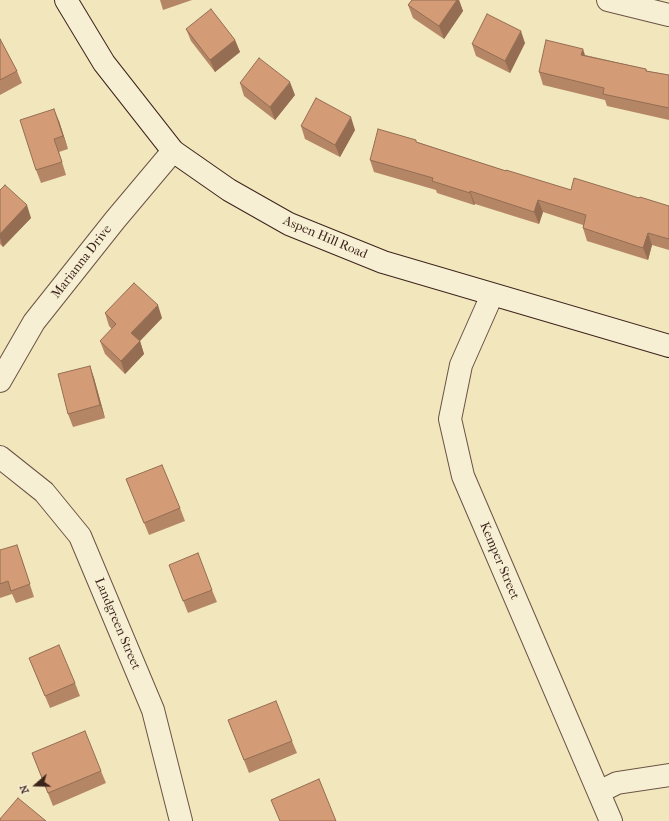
<!DOCTYPE html>
<html>
<head>
<meta charset="utf-8">
<style>
  body { margin:0 }
  #map { position:relative; width:669px; height:821px; overflow:hidden; background:#f2e6bd; font-family:"IM FELL French Canon",serif }
  canvas { display:block }
  .north { position:absolute; left:16px; top:765px; width:40px; height:40px; -webkit-text-stroke:3px #f7efd4; paint-order:stroke; rotate:250deg; font-size:11px; font-weight:700; line-height:16px; text-align:center; color:#3c241b }
  .north::after { content:''; display:block; margin:auto; width:14px; height:18px; background:#3c241b; clip-path:polygon(50% 0,100% 100%,50% 72%,0 100%) }
</style>
</head>
<body>
<div id="map">
<canvas width="669" height="821"></canvas>
<div class="north">N</div>
</div>
<script>
const context = document.querySelector('canvas').getContext('2d');
context.lineJoin = 'round';
function poly(rows) {
  const path = new Path2D();
  for (const r of rows) {
    path.moveTo(r[0], r[1]);
    for (let i = 2; i < r.length; i += 2) path.lineTo(r[i], r[i + 1]);
  }
  return path;
}
function strokePath(path, color, width, dash) {
  context.strokeStyle = color;
  context.lineWidth = width;
  context.lineCap = dash ? 'butt' : 'round';
  context.setLineDash(dash || []);
  context.stroke(path);
}
function fillPath(path, color) {
  context.fillStyle = color;
  context.fill(path, 'evenodd');
}
function label(font, color, halo, rows, align = 'center') {
  context.font = font + ' "IM FELL French Canon",serif';
  context.lineWidth = 3;
  context.setLineDash([]);
  context.textBaseline = 'middle';
  context.strokeStyle = halo;
  context.fillStyle = color;
  for (const [text, x, y, turn = 0] of rows) {
    context.save();
    context.translate(x, y);
    context.rotate((+turn || 0) * Math.PI / 180);
    context.textAlign = isNaN(turn) ? turn : align;
    if (halo) context.strokeText(text, 0, 0);
    context.fillText(text, 0, 0);
    context.restore();
  }
}
const street = poly([
  [608,0,669,15],
  [492,295,461,365,450,419,463,476,611,821],
  [0,381,34,322,115,220,173,151],
  [0,457,44,492,80,536,153,710,181,821],
  [599,792,617,783,669,775]
]);
const secondary = poly([
  [66,0,104,63,173,151,229,190,289,224,383,262,669,346]
]);
strokePath(street, '#6a5444', 24);
strokePath(secondary, '#3c241b', 24);
strokePath(street, '#f7efd4', 22);
strokePath(secondary, '#f7efd4', 22);
fillPath(poly([
  [160,0,192,0,163,10],
  [412,0,459,0,463,11,444,39,413,18,408,5],
  [186,29,235,40,240,52,215,72,191,41],
  [0,39,17,71,22,83,0,95],
  [525,43,510,73,476,56,472,44],
  [585,55,646,69,647,71,669,75,669,120,607,106,605,100,543,85,539,72],
  [240,83,295,95,275,120,244,96],
  [59,121,68,149,59,152,66,175,41,183,36,170],
  [301,126,355,130,340,157,305,139],
  [417,142,506,171,571,190,639,198,669,206,669,250,652,245,648,260,587,241,583,228,583,225,543,212,539,224,475,204,474,205,437,193,436,190,374,172,370,160],
  [0,190,31,218,3,247,0,244],
  [105,313,162,318,140,341,144,354,125,374,105,354,100,341,112,329,109,326],
  [90,366,94,378,105,418,73,427,68,414],
  [126,479,180,508,185,521,149,535],
  [0,550,21,557,34,597,16,603,12,594,0,598],
  [169,565,212,590,217,602,188,613],
  [29,658,75,683,80,696,50,708],
  [228,720,292,741,297,753,249,773],
  [32,753,101,771,106,783,53,806]
]), '#b58666');
fillPath(poly([
  [457,0,459,0,463,11,444,39,439,26],
  [521,31,525,43,510,73,505,61],
  [235,40,240,52,215,72,210,60],
  [583,49,587,61,581,55],
  [290,82,295,95,275,120,270,107],
  [54,109,59,121,68,149,63,136],
  [351,117,355,130,340,157,335,145],
  [470,191,475,204,474,205,470,193],
  [538,200,543,212,539,224,534,212],
  [27,205,31,218,3,247,0,238,0,234],
  [648,233,652,245,648,260,643,248],
  [158,305,162,318,136,345,131,333],
  [140,341,144,354,125,374,121,361],
  [90,366,94,378,105,418,100,405]
]), '#946d53');
const building = poly([
  [412,0,457,0,439,26,408,5,412,0],
  [211,9,235,40,210,60,186,29,211,9],
  [487,14,521,31,505,61,472,44,487,14],
  [0,39,17,71,0,80,0,39],
  [546,40,583,49,581,55,646,69,646,71,669,75,669,108,603,94,604,88,539,72,546,40],
  [259,58,290,82,270,107,240,83,259,58],
  [316,98,351,117,335,145,301,126,316,98],
  [54,109,63,136,54,139,62,162,36,170,20,120,54,109],
  [378,129,416,140,416,142,506,171,506,170,571,190,574,178,639,198,640,197,669,206,669,239,648,233,643,248,583,228,586,215,538,200,534,212,470,191,470,193,432,181,433,178,370,160,378,129],
  [5,185,27,205,0,234,0,190,5,185],
  [134,283,158,305,131,333,140,341,121,361,100,341,116,324,105,313,134,283],
  [90,366,100,405,68,414,58,374,90,366],
  [162,465,180,508,144,523,126,479,162,465],
  [17,545,30,584,11,591,8,581,0,584,0,550,17,545],
  [198,553,212,590,183,601,169,565,198,553],
  [59,645,75,683,45,696,29,658,59,645],
  [276,701,292,741,244,760,228,720,276,701],
  [85,731,101,771,48,793,32,753,85,731],
  [319,779,336,821,280,821,271,800,319,779],
  [18,798,46,821,0,821,0,819,18,798]
]);
fillPath(building, '#d39c77');
strokePath(building, '#946d53', 1);
label('13px', '#3c241b', '#f7efd4', [
  ["Aspen Hill Road",325,238,23],
  ["Marianna Drive",82,262,-52],
  ["Kemper Street",499,561,67],
  ["Landgreen Street",117,624,67]
]);
</script>
</body>
</html>
